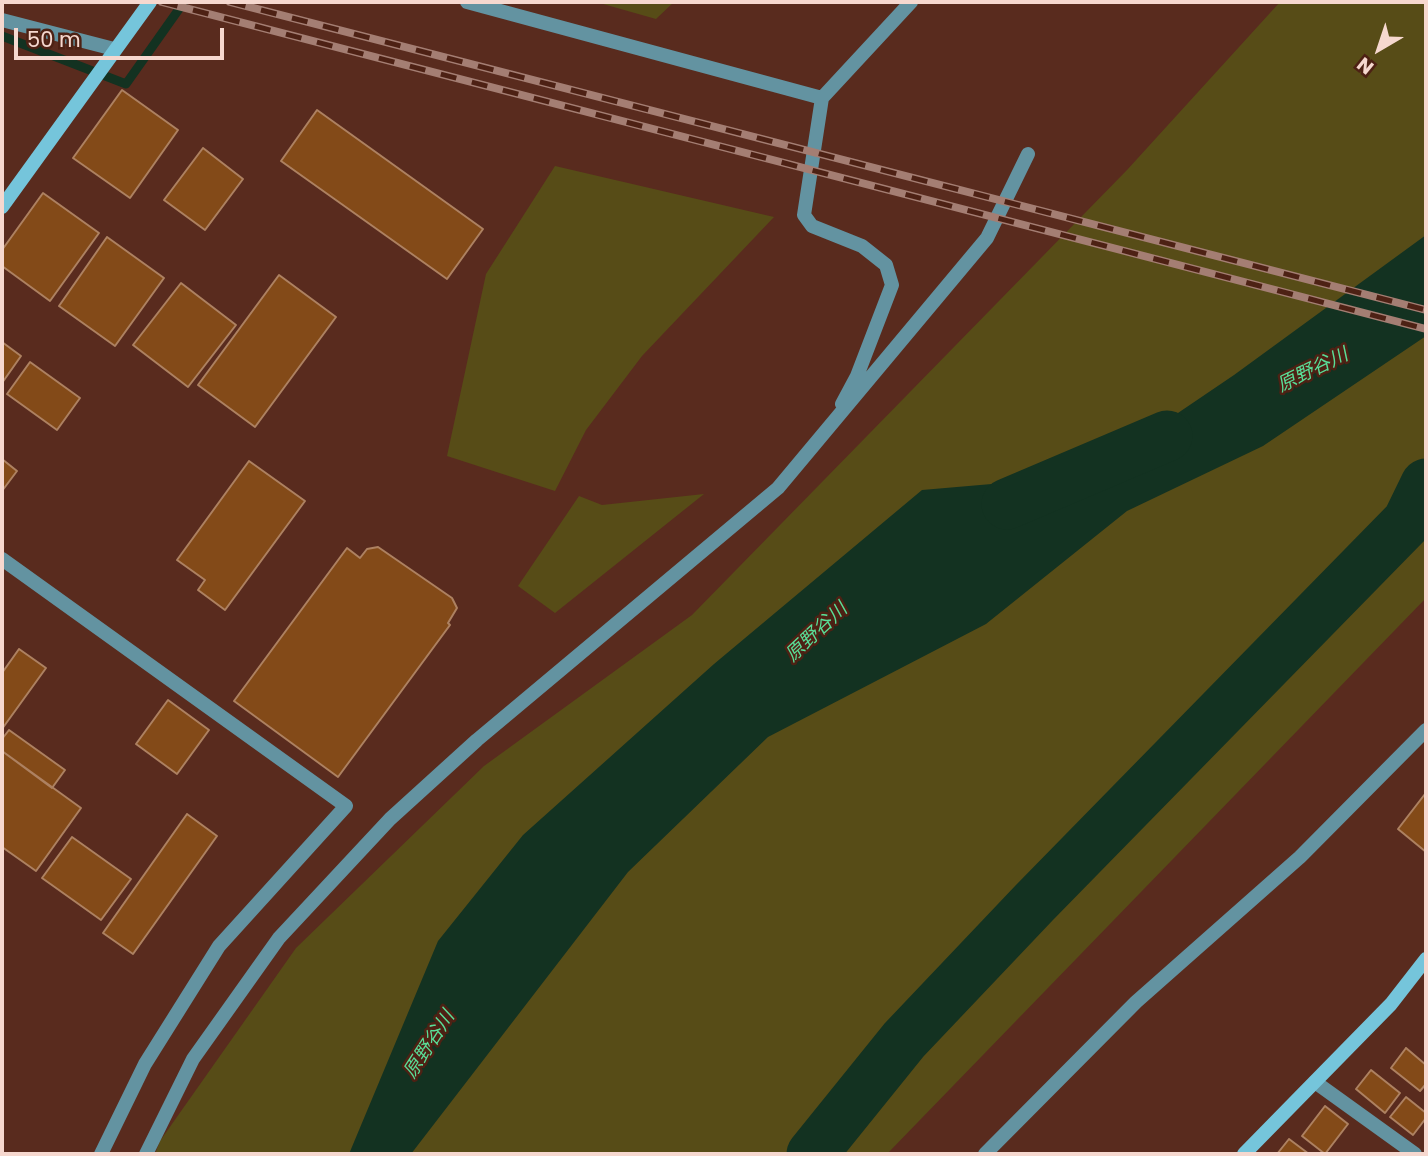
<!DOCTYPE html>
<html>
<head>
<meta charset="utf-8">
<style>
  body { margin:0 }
  #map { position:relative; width:1428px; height:1156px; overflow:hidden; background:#592b1e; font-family:Poppins,sans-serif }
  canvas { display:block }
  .frame { position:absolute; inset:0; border:4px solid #f6d8cf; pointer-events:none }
  .north { position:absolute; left:1344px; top:14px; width:70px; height:70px; -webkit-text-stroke:5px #4d2114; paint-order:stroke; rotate:219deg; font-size:19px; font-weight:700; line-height:28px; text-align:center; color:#f6d8cf }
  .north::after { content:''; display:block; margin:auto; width:24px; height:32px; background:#f6d8cf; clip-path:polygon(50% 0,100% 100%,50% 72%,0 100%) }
  .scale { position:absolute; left:14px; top:28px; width:210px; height:32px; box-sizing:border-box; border:4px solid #f6d8cf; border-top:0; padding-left:9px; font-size:21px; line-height:24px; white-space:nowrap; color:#f6d8cf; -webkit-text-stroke:5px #4d2114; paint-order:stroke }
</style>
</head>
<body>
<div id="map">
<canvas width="1428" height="1156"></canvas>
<div class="frame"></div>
<div class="north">N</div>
<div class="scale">50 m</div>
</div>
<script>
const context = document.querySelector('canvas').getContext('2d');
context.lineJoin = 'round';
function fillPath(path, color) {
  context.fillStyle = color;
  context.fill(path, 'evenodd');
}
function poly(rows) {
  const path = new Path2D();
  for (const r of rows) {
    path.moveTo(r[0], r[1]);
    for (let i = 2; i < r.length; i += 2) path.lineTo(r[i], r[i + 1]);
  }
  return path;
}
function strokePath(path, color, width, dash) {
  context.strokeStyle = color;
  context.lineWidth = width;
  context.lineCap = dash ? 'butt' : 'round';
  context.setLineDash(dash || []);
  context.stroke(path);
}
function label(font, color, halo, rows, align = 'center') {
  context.font = font + ' Poppins,"Noto Sans JP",sans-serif';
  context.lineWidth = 5;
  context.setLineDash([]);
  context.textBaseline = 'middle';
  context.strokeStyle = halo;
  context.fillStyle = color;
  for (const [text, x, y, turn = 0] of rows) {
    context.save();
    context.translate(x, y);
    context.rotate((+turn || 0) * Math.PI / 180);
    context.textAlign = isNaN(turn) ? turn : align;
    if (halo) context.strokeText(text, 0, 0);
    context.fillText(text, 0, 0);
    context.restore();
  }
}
fillPath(poly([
  [596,2,674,2,656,19],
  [1280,2,1426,2,1426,598,887,1154,155,1154,160,1141,296,948,484,766,692,615,1127,170],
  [555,166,774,217,642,356,586,430,555,491,447,456,486,274],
  [704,494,555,613,518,586,579,496,602,505]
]), '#574c17');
fillPath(poly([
  [1426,235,1426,336,1263,446,1127,511,986,624,768,737,628,872,411,1154,349,1154,438,941,523,835,714,664,922,490,1085,476,1234,375]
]), '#133221');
strokePath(poly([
  [2,36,126,84,184,2]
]), '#133221', 9);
strokePath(poly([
  [1007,504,1167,436],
  [812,1154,904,1040,1034,903,1408,521,1426,484]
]), '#133221', 51);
const building = poly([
  [122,90,178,130,130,198,73,158,122,90],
  [317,110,483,229,447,279,281,161,317,110],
  [203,148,243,179,205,230,164,200,203,148],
  [43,193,99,233,50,301,2,266,2,250,43,193],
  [107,237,164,278,115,346,59,306,107,237],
  [279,275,336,317,255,427,198,385,279,275],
  [181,283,236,325,188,387,133,345,181,283],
  [2,342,21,356,2,383,2,342],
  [30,362,80,398,57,430,7,394,30,362],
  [2,459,17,471,2,491,2,459],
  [249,461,305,501,225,610,198,590,205,580,177,560,249,461],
  [378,547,452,598,457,608,448,623,450,625,338,777,234,701,347,548,360,558,367,549,378,547],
  [19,649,46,668,2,729,2,673,19,649],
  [168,700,209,730,177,774,136,744,168,700],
  [9,730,65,770,52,788,2,751,2,739,9,730],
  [2,751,81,808,36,871,2,847,2,751],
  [1425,794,1426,795,1426,852,1398,829,1425,794],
  [187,814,217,836,133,954,103,933,187,814],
  [72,837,131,879,101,920,42,878,72,837],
  [1406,1048,1426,1065,1426,1084,1420,1091,1391,1068,1406,1048],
  [1371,1070,1400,1093,1385,1113,1356,1089,1371,1070],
  [1406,1097,1426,1113,1426,1118,1413,1135,1390,1117,1406,1097],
  [1325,1106,1348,1124,1325,1154,1302,1136,1325,1106],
  [1289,1139,1309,1154,1277,1154,1289,1139]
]);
fillPath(building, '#834a18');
strokePath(building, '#ad8161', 2);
strokePath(poly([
  [467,2,822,98,911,2],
  [2,20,114,49],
  [822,98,804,215,812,226,862,246,886,265,892,285,857,376,842,404],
  [2,559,346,806,219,946,145,1064,101,1154],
  [1315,1082,1415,1154],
  [146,1154,193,1059,279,938,390,819,477,740,778,488,987,238,1028,154],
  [985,1154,1136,1002,1300,857,1426,730]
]), '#6393a1', 14);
strokePath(poly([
  [2,207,150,2],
  [1244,1154,1391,1004,1426,959]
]), '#75c5db', 14);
const rail = poly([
  [162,2,1426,329],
  [230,2,1426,310]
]);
strokePath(rail, '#a47e73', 8);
strokePath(rail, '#4d2114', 5, [16]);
label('italic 19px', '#59de98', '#4d2114', [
  ["原野谷川",1313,371,-26],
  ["原野谷川",817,633,-43],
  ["原野谷川",430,1045,-57]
]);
</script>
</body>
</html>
